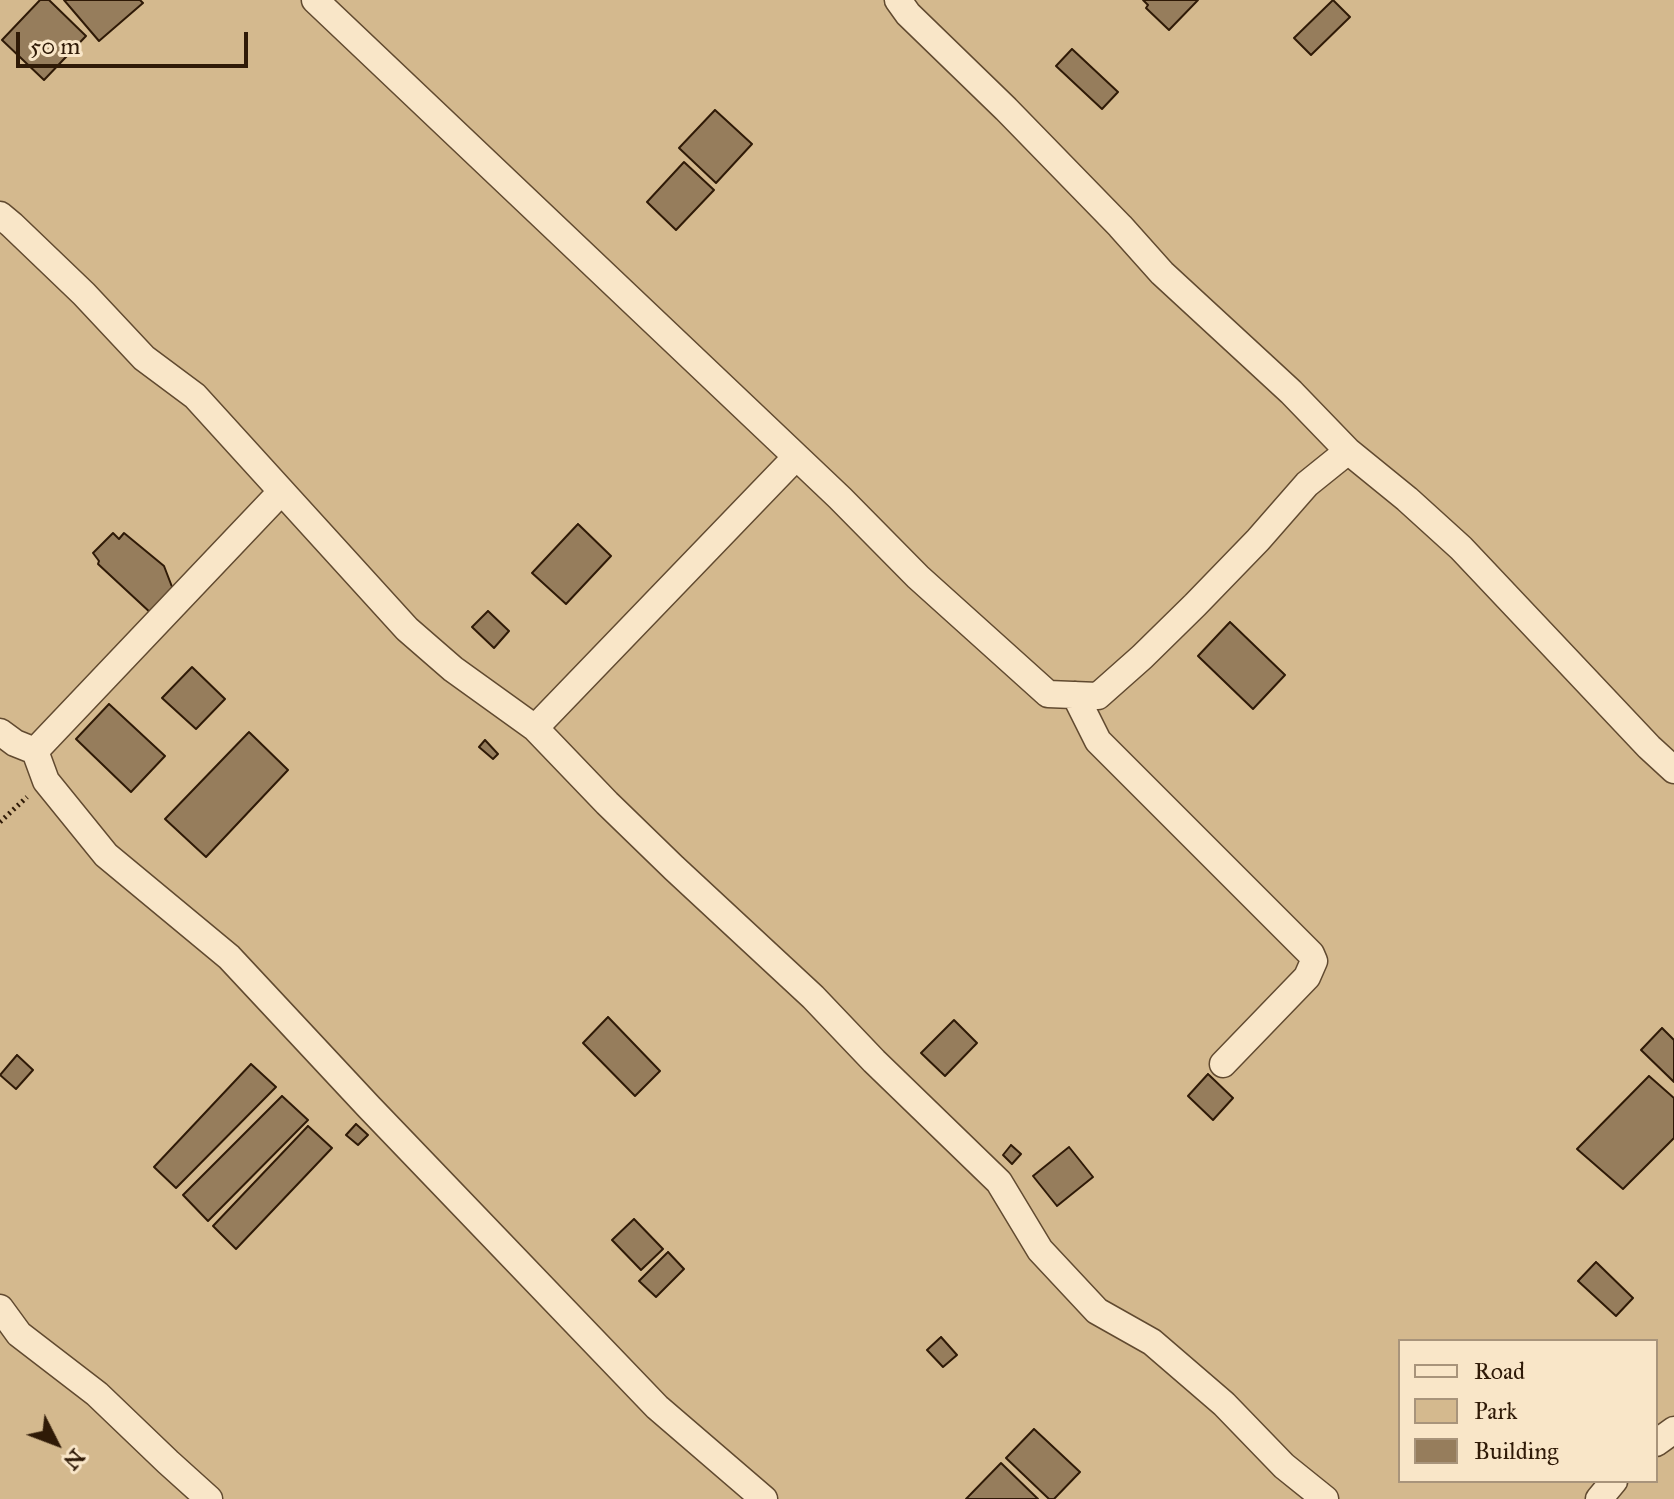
<!DOCTYPE html>
<html>
<head>
<meta charset="utf-8">
<style>
  body { margin:0 }
  #map { position:relative; width:1674px; height:1499px; overflow:hidden; background:#f6d9aa; font-family:"IM FELL Great Primer",serif }
  canvas { display:block }
  .legend { position:absolute; left:1398px; top:1339px; width:260px; height:144px; box-sizing:border-box; background:#f9e6c8; border:2px solid #a8947b; margin:0; padding:10px 14px; list-style:none; font-size:24px; color:#2f1a07 }
  .legend li { display:flex; align-items:center; gap:16px; height:40px }
  .legend b { width:40px; border:2px solid #a8947b }
  .north { position:absolute; left:16px; top:1403px; width:80px; height:80px; -webkit-text-stroke:6px #f9e6c8; paint-order:stroke; rotate:132deg; font-size:22px; font-weight:700; line-height:32px; text-align:center; color:#2f1a07 }
  .north::after { content:''; display:block; margin:auto; width:28px; height:36px; background:#2f1a07; clip-path:polygon(50% 0,100% 100%,50% 72%,0 100%) }
  .scale { position:absolute; left:16px; top:32px; width:232px; height:36px; box-sizing:border-box; border:4px solid #2f1a07; border-top:0; padding-left:10px; font-size:24px; line-height:28px; white-space:nowrap; color:#2f1a07; -webkit-text-stroke:6px #f9e6c8; paint-order:stroke }
</style>
</head>
<body>
<div id="map">
<canvas width="1674" height="1499"></canvas>
<ul class="legend">
<li><b style="height:10px;background:#f9e6c8"></b>Road</li>
<li><b style="height:22px;background:#d4b98e"></b>Park</li>
<li><b style="height:22px;background:#967d5c"></b>Building</li>
</ul>
<div class="north">N</div>
<div class="scale">50 m</div>
</div>
<script>
const context = document.querySelector('canvas').getContext('2d');
context.lineJoin = 'round';
function fillPath(path, color) {
  context.fillStyle = color;
  context.fill(path, 'evenodd');
}
function poly(rows) {
  const path = new Path2D();
  for (const r of rows) {
    path.moveTo(r[0], r[1]);
    for (let i = 2; i < r.length; i += 2) path.lineTo(r[i], r[i + 1]);
  }
  return path;
}
function strokePath(path, color, width, dash) {
  context.strokeStyle = color;
  context.lineWidth = width;
  context.lineCap = dash ? 'butt' : 'round';
  context.setLineDash(dash || []);
  context.stroke(path);
}
fillPath(poly([
  [0,0,1674,0,1674,1499,0,1499],
  [1400,1341,1656,1341,1656,1481,1400,1481]
]), '#d4b98e');
const building = poly([
  [40,0,49,0,86,36,44,80,2,40,40,0],
  [64,0,140,0,143,3,99,41,64,0],
  [1143,0,1198,0,1169,30,1146,8,1148,5,1143,0],
  [1333,0,1350,17,1311,55,1294,38,1333,0],
  [1072,49,1118,92,1102,109,1056,66,1072,49],
  [715,110,752,144,716,183,679,148,715,110],
  [684,162,714,190,676,230,647,202,684,162],
  [578,524,611,556,566,604,532,573,578,524],
  [113,533,119,539,124,533,164,566,174,592,153,615,98,564,99,561,93,553,113,533],
  [488,611,509,631,494,648,472,627,488,611],
  [1230,622,1285,675,1253,709,1198,656,1230,622],
  [192,667,225,699,196,729,162,698,192,667],
  [109,704,165,756,131,792,76,739,109,704],
  [249,732,288,770,206,857,165,819,249,732],
  [485,740,498,754,493,759,479,747,485,740],
  [608,1017,660,1071,635,1096,583,1043,608,1017],
  [954,1020,977,1043,945,1076,921,1053,954,1020],
  [1662,1028,1674,1040,1674,1082,1641,1050,1662,1028],
  [17,1055,33,1070,16,1089,0,1075,17,1055],
  [251,1064,276,1087,176,1188,154,1167,251,1064],
  [1208,1074,1233,1098,1213,1120,1188,1096,1208,1074],
  [1649,1076,1674,1098,1674,1138,1623,1189,1577,1149,1649,1076],
  [282,1096,308,1120,208,1221,183,1195,282,1096],
  [356,1124,368,1135,358,1145,346,1135,356,1124],
  [308,1126,332,1148,236,1249,213,1226,308,1126],
  [1011,1145,1021,1154,1012,1164,1003,1155,1011,1145],
  [1069,1147,1093,1177,1057,1206,1033,1176,1069,1147],
  [634,1219,663,1249,641,1270,612,1240,634,1219],
  [668,1252,684,1269,656,1297,639,1281,668,1252],
  [1596,1262,1633,1298,1616,1316,1578,1281,1596,1262],
  [941,1337,957,1355,943,1367,927,1350,941,1337],
  [1034,1429,1080,1472,1054,1499,1049,1499,1006,1458,1034,1429],
  [1001,1463,1038,1499,966,1499,1001,1463]
]);
fillPath(building, '#967d5c');
strokePath(building, '#2f1a07', 2);
const minor = poly([
  [315,0,840,498,918,577,1048,694,1098,696,1142,657,1195,605,1258,540,1307,484,1348,451,1407,499,1461,548,1649,747,1674,770],
  [898,0,908,14,1006,109,1120,226,1162,273,1291,392,1348,451],
  [0,215,12,225,84,294,144,358,195,396,407,629,453,669,535,728,607,803,674,868,813,997,874,1061,999,1182,1040,1250,1097,1311,1152,1342,1224,1404,1284,1466,1325,1499],
  [1075,695,1098,741,1311,954,1314,961,1307,977,1223,1064],
  [535,728,796,457],
  [0,732,15,743,35,751,281,492],
  [35,751,46,781,106,855,229,957,369,1107,657,1407,764,1499],
  [0,1308,19,1334,97,1394,168,1462,209,1499],
  [1656,1443,1674,1430],
  [1599,1499,1614,1481]
]);
strokePath(minor, '#614a30', 29);
strokePath(poly([
  [0,822,27,797]
]), '#2f1a07', 5, [2, 4]);
strokePath(minor, '#f9e6c8', 26);
</script>
</body>
</html>
